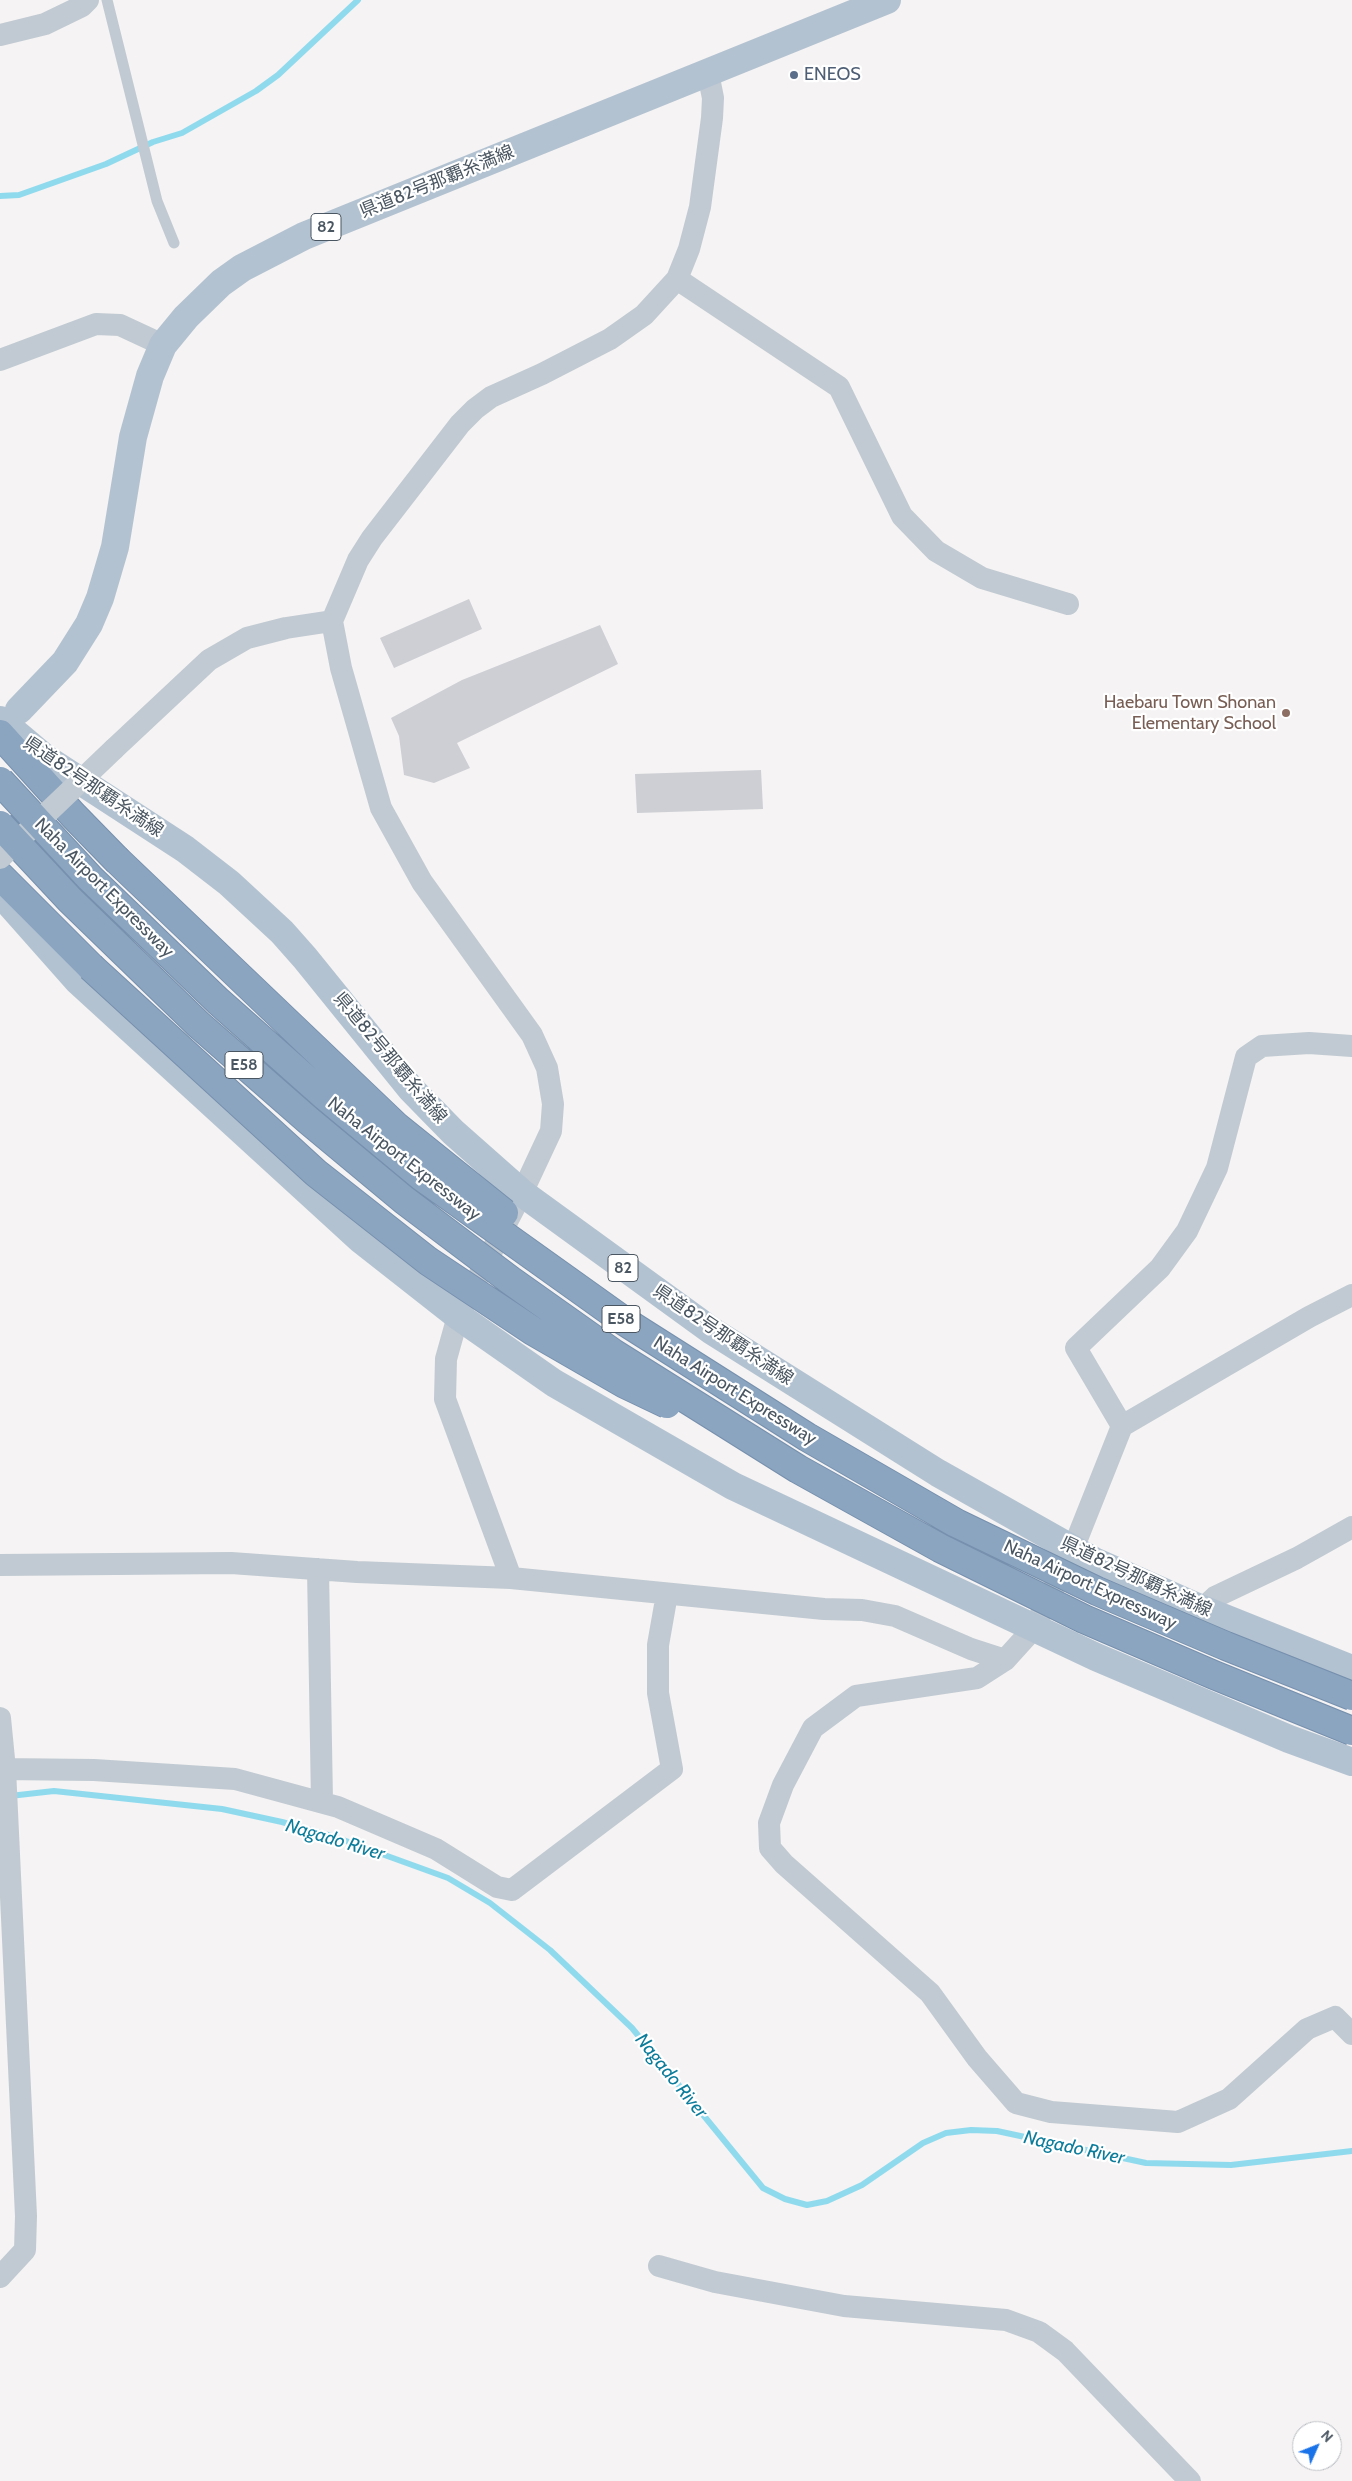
<!DOCTYPE html>
<html>
<head>
<meta charset="utf-8">
<style>
  body { margin:0 }
  #map { position:relative; width:1352px; height:2481px; overflow:hidden; background:#f5f3f3; font-family:Cabin,sans-serif }
  canvas { display:block }
  .north { position:absolute; left:1292px; top:2421px; width:50px; height:50px; box-sizing:border-box; background:#fff; border:1px solid #b7bbc0; border-radius:50%; rotate:46deg; font-size:14px; font-weight:700; line-height:20px; text-align:center; color:#4a5661 }
  .north::after { content:''; display:block; margin:auto; width:18px; height:22px; background:#1a73e8; clip-path:polygon(50% 0,100% 100%,50% 72%,0 100%) }
</style>
</head>
<body>
<div id="map">
<canvas width="1352" height="2481"></canvas>
<div class="north">N</div>
</div>
<script>
const context = document.querySelector('canvas').getContext('2d');
context.lineJoin = 'round';
function poly(rows) {
  const path = new Path2D();
  for (const r of rows) {
    path.moveTo(r[0], r[1]);
    for (let i = 2; i < r.length; i += 2) path.lineTo(r[i], r[i + 1]);
  }
  return path;
}
function strokePath(path, color, width, dash) {
  context.strokeStyle = color;
  context.lineWidth = width;
  context.lineCap = dash ? 'butt' : 'round';
  context.setLineDash(dash || []);
  context.stroke(path);
}
function fillPath(path, color) {
  context.fillStyle = color;
  context.fill(path, 'evenodd');
}
function label(font, color, halo, rows, align = 'center') {
  context.font = font + ' Cabin,"Noto Sans JP",sans-serif';
  context.lineWidth = 4.5;
  context.setLineDash([]);
  context.textBaseline = 'middle';
  context.strokeStyle = halo;
  context.fillStyle = color;
  for (const [text, x, y, turn = 0] of rows) {
    context.save();
    context.translate(x, y);
    context.rotate((+turn || 0) * Math.PI / 180);
    context.textAlign = isNaN(turn) ? turn : align;
    if (halo) context.strokeText(text, 0, 0);
    context.fillText(text, 0, 0);
    context.restore();
  }
}
strokePath(poly([
  [0,196,19,195,106,164,153,142,182,133,256,91,278,75,358,0],
  [10,1796,54,1791,222,1809,282,1822,335,1837,448,1878,490,1903,550,1950,632,2028,763,2188,785,2199,807,2205,827,2201,862,2185,923,2143,946,2133,971,2130,997,2131,1146,2163,1231,2165,1352,2151]
]), '#90daee', 6);
fillPath(poly([
  [469,599,482,629,394,668,380,638],
  [600,625,618,664,457,743,470,768,434,783,404,775,399,736,391,718,462,680],
  [761,770,763,809,637,813,635,774]
]), '#cdcfd5');
const highway = poly([
  [0,734,73,815,116,859],
  [0,876,91,967]
]);
strokePath(highway, '#7690ad', 30);
strokePath(poly([
  [107,0,157,201,174,243]
]), '#c1cad2', 11);
strokePath(poly([
  [0,35,45,24,82,6,88,0],
  [677,279,839,387,902,516,936,551,982,578,1068,604],
  [0,360,96,324,120,325,163,345],
  [114,749,209,660,247,638,286,628,332,621],
  [1352,1295,1309,1317,1122,1426,1073,1549,1034,1628,1005,1660,977,1678,856,1696,813,1728,783,1785,769,1823,770,1848,784,1864,930,1993,977,2058,1016,2103,1051,2112,1178,2122,1229,2099,1307,2029,1335,2017,1352,2034],
  [1122,1426,1076,1348,1160,1268,1187,1231,1217,1168,1246,1057,1262,1046,1309,1043,1352,1046],
  [0,1565,231,1563,357,1572,511,1578,824,1609,862,1610,895,1616,971,1649,1005,1660],
  [318,1569,322,1802],
  [511,1578,445,1399,446,1359,458,1316,522,1193,551,1131,553,1104,547,1068,532,1035,422,882,381,808,341,668,332,621,358,560,372,538,460,424,475,409,491,397,542,374,610,339,644,315,677,279,689,249,700,207,712,118,713,98,708,73],
  [1202,1609,1215,1597,1297,1558,1352,1527],
  [0,1718,5,1769,26,2216,25,2250,0,2277],
  [0,1769,94,1770,235,1779,338,1807,436,1849,497,1887,512,1890,672,1769,658,1693,658,1645,667,1594],
  [659,2266,715,2282,844,2306,1006,2320,1039,2332,1065,2351,1190,2481]
]), '#c1cad2', 22);
strokePath(poly([
  [19,710,65,662,89,624,100,598,115,547,133,437,150,376,163,345,186,317,221,283,242,268,304,236,887,0],
  [0,720,45,758,185,849,229,883,282,932,305,958,411,1089,453,1132,522,1193,712,1331,938,1473,1094,1561,1202,1609,1352,1669],
  [0,893,78,981,360,1239,458,1316,554,1383,733,1486,1096,1657,1289,1739,1352,1762]
]), '#b3c2d1', 28);
strokePath(highway, '#8ba5c1', 28);
const highwayBridge = poly([
  [0,781,90,878,218,1001,325,1096,421,1176,624,1321,807,1437,956,1523,1097,1591,1226,1646,1352,1696],
  [0,825,70,900,198,1024,309,1121,404,1200,510,1280,613,1353,798,1469,940,1548,1084,1619,1214,1675,1352,1731],
  [116,859,397,1127,504,1213],
  [91,967,316,1173,428,1261,533,1331,625,1384,667,1404]
]);
strokePath(highwayBridge, '#7690ad', 30, []);
strokePath(poly([
  [0,858,114,749]
]), '#c1cad2', 22);
strokePath(highwayBridge, '#8ba5c1', 28);
for (const [x, y, r, color] of [
  [794,75,5,"#5c6f8a"],
  [1286,713,5,"#8d6e63"]
]) {
  const dot = new Path2D();
  dot.arc(x, y, r, 0, 2 * Math.PI);
  context.fillStyle = color;
  context.fill(dot);
  strokePath(dot, '#fff', 2);
}
for (const [x, y, w] of [
  [326,227,30],
  [244,1065,38],
  [623,1268,30],
  [621,1319,38]
]) {
  const box = new Path2D();
  box.roundRect(x - w / 2, y - 13.5, w, 27, 4);
  context.fillStyle = '#fff';
  context.fill(box);
  strokePath(box, '#4a5661', 1);
}
label('bold 16px', '#4a5661', null, [
  ["82",326,227],
  ["E58",244,1065],
  ["82",623,1268],
  ["E58",621,1319]
]);
label('18px', '#4e5e75', '#fff', [
  ["ENEOS",804,75]
], 'left');
label('18px', '#4a5661', '#fff', [
  ["県道82号那覇糸満線",437,182,-22],
  ["県道82号那覇糸満線",93,787,34],
  ["Naha Airport Expressway",104,888,45],
  ["県道82号那覇糸満線",390,1058,50],
  ["Naha Airport Expressway",404,1159,38],
  ["県道82号那覇糸満線",723,1335,34],
  ["Naha Airport Expressway",735,1391,32],
  ["県道82号那覇糸満線",1136,1577,25],
  ["Naha Airport Expressway",1090,1585,25]
]);
label('18px', '#785e54', '#fff', [
  ["Haebaru Town Shonan",1276,703],
  ["Elementary School",1276,724]
], 'right');
label('italic 19px', '#0c7c9b', '#fff', [
  ["Nagado River",335,1840,17],
  ["Nagado River",671,2076,51],
  ["Nagado River",1074,2148,12]
]);
</script>
</body>
</html>
